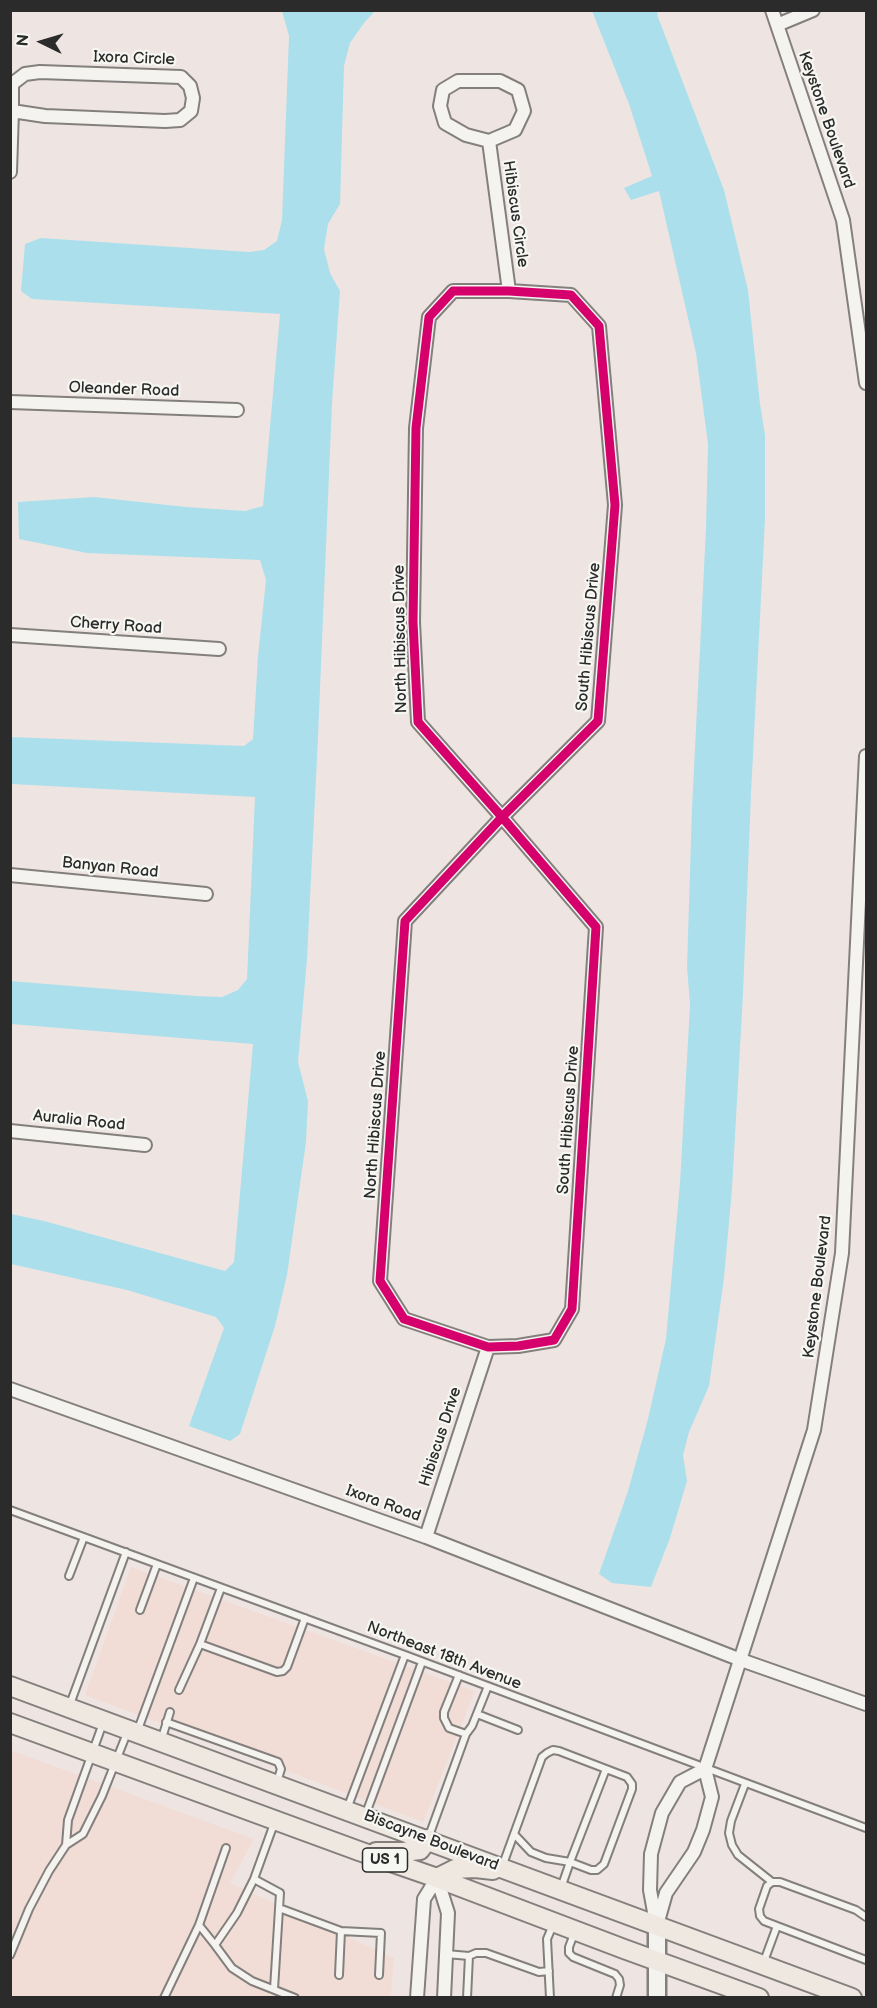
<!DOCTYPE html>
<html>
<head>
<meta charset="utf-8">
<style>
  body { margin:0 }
  #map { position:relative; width:877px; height:2008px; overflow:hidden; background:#eee5e2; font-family:"Balsamiq Sans",sans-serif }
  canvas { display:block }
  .frame { position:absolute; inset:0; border:12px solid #2b2b2b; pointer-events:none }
  .north { position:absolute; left:12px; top:12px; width:60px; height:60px; -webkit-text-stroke:4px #f6f6f2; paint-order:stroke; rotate:275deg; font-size:16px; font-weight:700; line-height:24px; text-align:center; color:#2b2b2b }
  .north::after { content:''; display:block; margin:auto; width:21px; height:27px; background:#2b2b2b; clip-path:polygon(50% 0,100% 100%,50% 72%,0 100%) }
</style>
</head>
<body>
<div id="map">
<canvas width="877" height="2008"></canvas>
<div class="frame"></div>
<div class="north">N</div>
</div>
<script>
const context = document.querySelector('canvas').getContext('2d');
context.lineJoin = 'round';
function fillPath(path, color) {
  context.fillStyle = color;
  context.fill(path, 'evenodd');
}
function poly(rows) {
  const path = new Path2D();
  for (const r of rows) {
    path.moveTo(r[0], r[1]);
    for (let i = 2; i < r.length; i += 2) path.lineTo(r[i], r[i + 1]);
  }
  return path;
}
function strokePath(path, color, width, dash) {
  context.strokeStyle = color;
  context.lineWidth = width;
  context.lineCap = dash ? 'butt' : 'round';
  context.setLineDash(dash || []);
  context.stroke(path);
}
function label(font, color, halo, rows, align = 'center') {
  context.font = font + ' "Balsamiq Sans",sans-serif';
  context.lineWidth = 4.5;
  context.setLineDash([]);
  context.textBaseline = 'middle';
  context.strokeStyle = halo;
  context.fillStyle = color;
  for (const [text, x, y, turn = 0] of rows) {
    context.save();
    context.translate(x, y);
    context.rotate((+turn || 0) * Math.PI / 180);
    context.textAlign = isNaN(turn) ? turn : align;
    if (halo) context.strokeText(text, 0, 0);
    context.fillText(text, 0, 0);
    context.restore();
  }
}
fillPath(poly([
  [131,1567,475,1691,423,1822,85,1695],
  [10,1750,254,1839,230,1883,394,1958,391,1997,11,1997]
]), '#f1ddd6');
fillPath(poly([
  [282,11,375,11,364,23,350,43,344,66,340,204,328,224,324,249,330,273,340,291,332,403,318,737,307,959,298,1062,308,1101,306,1142,287,1275,275,1326,240,1434,230,1441,189,1426,224,1328,216,1317,127,1290,11,1264,11,1214,44,1221,225,1271,234,1262,253,1044,11,1024,10,981,195,996,222,997,238,990,247,979,255,797,11,784,10,737,244,746,253,739,258,656,266,580,260,560,87,553,19,539,18,502,94,497,186,507,245,511,263,506,280,314,32,299,21,291,25,244,41,238,249,252,264,250,277,241,282,220,289,36],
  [592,11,657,11,658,17,724,190,748,290,760,404,765,435,765,519,751,794,743,994,732,1189,724,1278,709,1386,689,1432,683,1455,687,1481,670,1538,651,1587,612,1583,599,1574,628,1491,648,1419,666,1339,680,1183,690,1005,687,967,692,808,706,528,708,444,696,353,659,191,631,200,624,188,652,176,629,104]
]), '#acdfec');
const lane = poly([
  [10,1510,405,1655,866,1828],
  [69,1576,84,1537],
  [221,1588,200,1644,277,1672,283,1671,287,1667,305,1618],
  [140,1610,157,1564],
  [179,1690,200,1644],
  [69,1707,126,1552],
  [477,1714,518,1730],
  [166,1722,278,1762,281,1769,277,1782],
  [103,1723,68,1820,66,1845,83,1834,102,1796,127,1733],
  [137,1732,194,1578],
  [466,1734,472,1726,488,1686],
  [161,1741,170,1712],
  [745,1784,731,1821,729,1833,732,1845,738,1855,772,1882],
  [347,1809,405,1655],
  [365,1816,422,1662],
  [275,1821,254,1879,237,1913,215,1945,232,1968,252,1981,295,1998],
  [514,1834,531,1852,546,1858,570,1862,606,1769],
  [429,1836,466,1734,449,1728,444,1718,444,1712,459,1675],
  [502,1867,542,1757,547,1753,553,1750,559,1751,627,1777,632,1784,632,1789,604,1864,597,1870,591,1870,570,1862,561,1888],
  [254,1879,280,1893,274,1989],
  [279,1908,341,1931,381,1933,379,1975],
  [199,1925,226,1848],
  [777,1926,764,1921,760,1916,759,1909,767,1886,772,1882,780,1882,856,1910,866,1917],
  [574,1934,569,1947,569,1953,573,1957,615,1974,619,1979,620,1985,616,1998],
  [446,1954,469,1956,476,1953,486,1953,539,1972,549,1971],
  [10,1955,29,1909,49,1871,66,1845],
  [763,1964,777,1926,866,1960],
  [339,1975,341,1931],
  [164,1998,199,1925,215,1945],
  [467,1998,469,1956],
  [550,1998,547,1939,553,1925]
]);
const street = poly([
  [772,10,843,220,866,383],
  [777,25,813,10],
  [489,141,466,135,445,123,440,106,443,90,458,81,500,81,518,90,524,111,515,130,489,141,509,291],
  [10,172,12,111,12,84,25,74,40,72,181,77,190,86,193,98,191,111,180,120,165,121,45,116,12,111],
  [10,402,237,410],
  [10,635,219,649],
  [10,875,206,894],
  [10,1131,145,1145],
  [488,1347,404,1319,380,1281,405,921,502,817,598,721,615,505,599,326,571,295,509,291,453,291,429,317,416,428,413,622,418,722,502,817,596,927,572,1309,554,1340,518,1346,488,1347],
  [10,1389,426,1537,741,1660,866,1704],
  [426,1537,488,1347],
  [437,1878,448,1913,444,1998],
  [656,1923,650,1890,651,1854,662,1813,680,1782,705,1769],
  [657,1925,666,1893,694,1852,703,1830,712,1797,705,1769,814,1430,842,1253,866,756],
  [417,1998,424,1899,437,1878]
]);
const secondary = poly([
  [657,1925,657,1998]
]);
const primary = poly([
  [10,1686,852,1998],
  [10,1723,359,1851,437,1878,624,1949,759,1998],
  [376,1852,403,1852,420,1850,428,1839],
  [437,1878,455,1869,475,1868,493,1870]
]);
strokePath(lane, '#837f7d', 10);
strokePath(street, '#837f7d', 16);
strokePath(secondary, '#837f7d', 21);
strokePath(primary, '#837f7d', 22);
strokePath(lane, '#f4f3f0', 6);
strokePath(street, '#f4f3f0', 12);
strokePath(secondary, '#f4f3f0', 16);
strokePath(primary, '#eee8e1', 18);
strokePath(poly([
  [488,1347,404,1319,380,1281,405,921,502,817,598,721,615,505,599,326,571,295,509,291,453,291,429,317,416,428,413,622,418,722,502,817,596,927,572,1309,554,1340,518,1346,488,1347]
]), '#d6006c', 9);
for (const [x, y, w] of [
  [385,1860,45]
]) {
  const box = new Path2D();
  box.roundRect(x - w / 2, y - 12, w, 24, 4.5);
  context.fillStyle = '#f6f6f2';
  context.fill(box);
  strokePath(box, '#2b2b2b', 1.5);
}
label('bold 15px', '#2b2b2b', null, [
  ["US 1",385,1860]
]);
label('16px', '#2b2b2b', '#f6f6f2', [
  ["Ixora Circle",134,59,2],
  ["Keystone Boulevard",826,120,71],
  ["Hibiscus Circle",515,214,82],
  ["Oleander Road",124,390,2],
  ["Cherry Road",116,626,4],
  ["South Hibiscus Drive",589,637,-85],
  ["North Hibiscus Drive",401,639,-91],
  ["Banyan Road",110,868,6],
  ["South Hibiscus Drive",569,1120,-86],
  ["Auralia Road",79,1121,6],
  ["North Hibiscus Drive",376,1125,-86],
  ["Keystone Boulevard",818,1287,-83],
  ["Hibiscus Drive",441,1437,-72],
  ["Ixora Road",383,1504,20],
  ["Northeast 18th Avenue",444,1656,21],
  ["Biscayne Boulevard",431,1841,21]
]);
</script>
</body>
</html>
